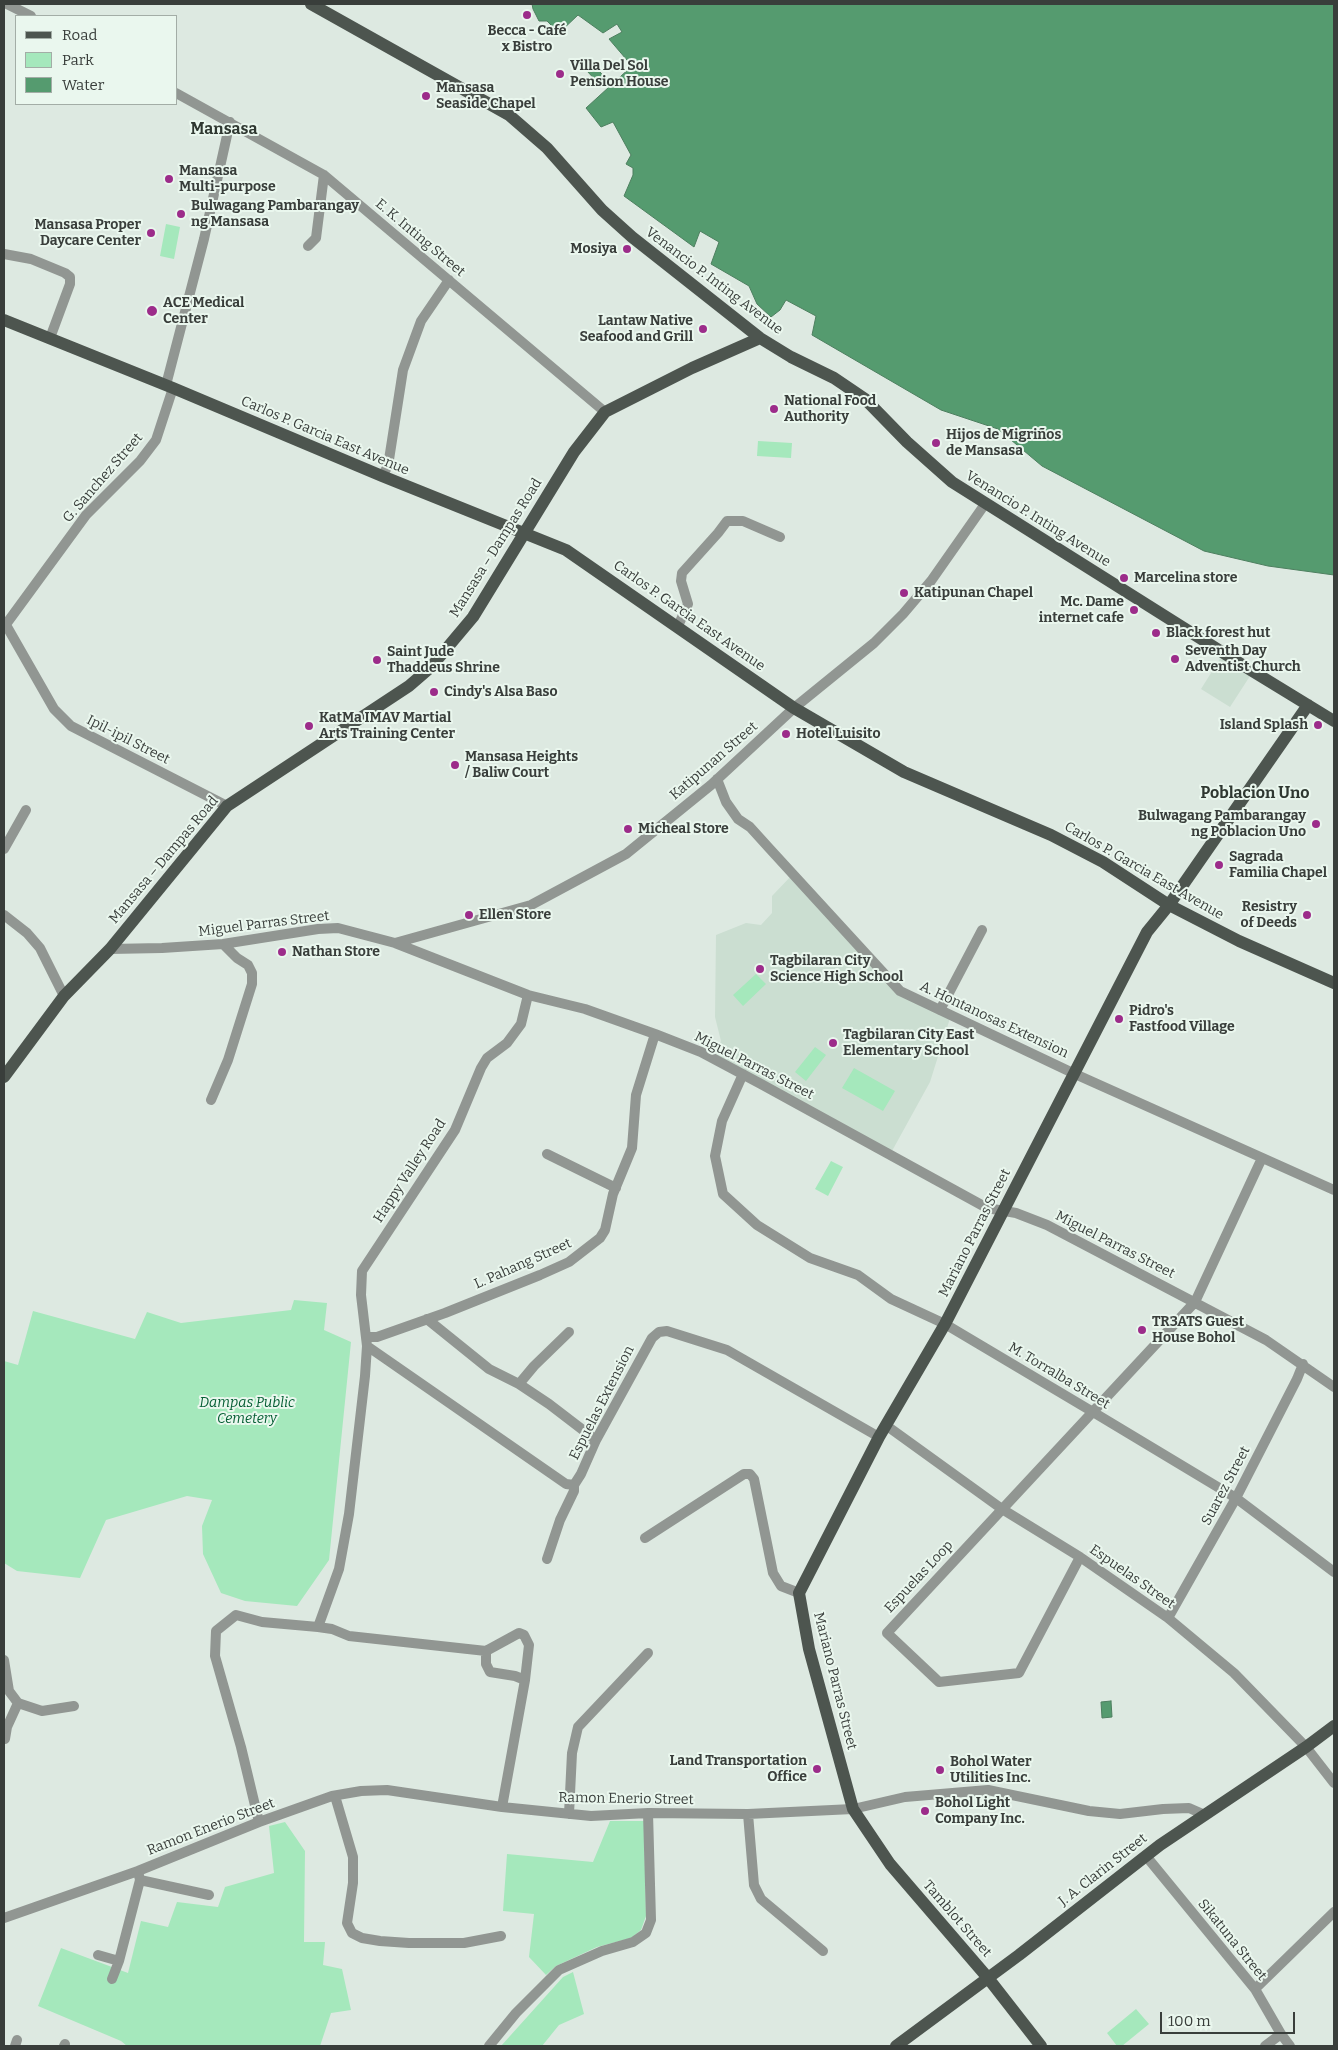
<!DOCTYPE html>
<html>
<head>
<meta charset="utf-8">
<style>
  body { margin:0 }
  #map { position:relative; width:1338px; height:2050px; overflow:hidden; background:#dde9e1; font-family:Bitter,serif }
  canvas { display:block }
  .frame { position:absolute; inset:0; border:5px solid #393e3b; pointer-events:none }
  .legend { position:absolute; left:15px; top:15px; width:162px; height:90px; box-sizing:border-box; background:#eaf7ee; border:1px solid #a3ada6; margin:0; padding:6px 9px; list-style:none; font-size:15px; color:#393e3b }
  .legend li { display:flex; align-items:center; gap:10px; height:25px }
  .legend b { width:25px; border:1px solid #a3ada6 }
  .scale { position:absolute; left:1160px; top:2012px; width:135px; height:22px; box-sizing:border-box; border:2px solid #393e3b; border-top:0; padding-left:6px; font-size:15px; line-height:18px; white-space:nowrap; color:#393e3b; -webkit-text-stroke:4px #eaf7ee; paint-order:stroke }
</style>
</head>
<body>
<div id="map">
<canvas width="1338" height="2050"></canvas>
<div class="frame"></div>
<ul class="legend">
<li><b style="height:6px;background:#4d554f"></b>Road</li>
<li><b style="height:14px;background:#a5e8bc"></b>Park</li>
<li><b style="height:14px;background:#559b6f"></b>Water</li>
</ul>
<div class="scale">100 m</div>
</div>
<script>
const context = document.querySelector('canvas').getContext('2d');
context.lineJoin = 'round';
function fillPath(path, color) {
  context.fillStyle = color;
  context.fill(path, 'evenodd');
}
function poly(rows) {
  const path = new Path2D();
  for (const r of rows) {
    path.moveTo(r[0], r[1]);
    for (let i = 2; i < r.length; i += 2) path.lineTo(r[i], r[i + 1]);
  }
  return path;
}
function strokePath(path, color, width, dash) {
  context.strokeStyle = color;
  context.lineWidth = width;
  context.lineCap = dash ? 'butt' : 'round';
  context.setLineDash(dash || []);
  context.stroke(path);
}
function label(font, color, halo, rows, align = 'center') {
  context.font = font + ' Bitter,serif';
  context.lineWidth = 4;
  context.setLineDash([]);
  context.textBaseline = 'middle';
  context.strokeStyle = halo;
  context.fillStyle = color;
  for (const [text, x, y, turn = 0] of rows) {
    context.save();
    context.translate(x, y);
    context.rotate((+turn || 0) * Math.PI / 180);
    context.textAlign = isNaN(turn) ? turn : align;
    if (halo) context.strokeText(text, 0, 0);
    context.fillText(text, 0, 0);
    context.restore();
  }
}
fillPath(poly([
  [1221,657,1250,676,1230,707,1201,689],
  [793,874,899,992,951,1015,930,1082,892,1151,714,1059,721,1041,715,1017,716,935,746,923,761,925,772,913,772,896]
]), '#cbded1');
fillPath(poly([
  [166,224,180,227,174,259,160,256],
  [758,441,792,443,791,458,757,456],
  [756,974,766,984,743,1006,733,995],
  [815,1047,826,1055,806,1081,795,1072],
  [854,1068,895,1091,883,1111,842,1088],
  [831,1161,843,1167,828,1196,815,1189],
  [294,1300,327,1303,324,1330,351,1342,329,1560,297,1606,245,1601,221,1593,203,1554,202,1526,212,1500,187,1496,106,1520,80,1578,17,1571,4,1563,4,1361,18,1365,33,1311,135,1339,147,1312,181,1323,291,1310],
  [610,1821,644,1821,646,1916,641,1930,631,1938,597,1947,556,1966,546,1975,529,1957,534,1914,503,1911,507,1854,593,1862],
  [285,1822,305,1851,304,1942,325,1942,323,1965,342,1969,351,2010,331,2013,320,2046,127,2046,121,2041,38,2006,61,1948,128,1973,141,1921,168,1927,177,1902,218,1907,225,1887,274,1873,269,1826],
  [573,1972,584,2014,559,2025,542,2046,501,2046,563,1977],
  [1136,2009,1149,2024,1122,2046,1117,2046,1107,2033]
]), '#a5e8bc');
const water = poly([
  [532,4,1334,4,1334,575,1268,566,1204,551,1042,466,998,429,941,410,812,335,816,316,786,300,780,310,771,317,757,304,749,286,711,264,719,242,700,231,694,247,624,196,633,175,633,168,626,164,631,155,613,122,601,127,586,108,632,66,609,39,622,32,617,24,603,33,578,15,559,33,547,21,539,21,533,9,532,4],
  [594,65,606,79,600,85,587,71,594,65],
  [1111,1701,1112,1717,1102,1718,1101,1702,1111,1701]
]);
fillPath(water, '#559b6f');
strokePath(water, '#4d7f5f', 1);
strokePath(poly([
  [7,4,31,16],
  [176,93,324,175,605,412],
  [308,246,316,238,324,175],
  [4,254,31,259,65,273,70,277,70,284,50,338],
  [166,385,204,239,230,122],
  [382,476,388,466,403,370,421,321,449,280],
  [6,625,54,709,71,726,227,806],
  [678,626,688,604,681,581,682,573,718,533,727,521,743,521,780,537],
  [4,627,86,515,140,461,156,440,173,388],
  [717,779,726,802,738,819,750,827,769,848,900,991,1075,1074,1334,1190],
  [4,849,26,810],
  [4,915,27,933,40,948,64,996],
  [395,943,531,905,626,854,711,785,794,708,874,643,903,614,931,581,985,504],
  [110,949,162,948,223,944,318,929,338,928,395,943,528,995,585,1009,655,1034,701,1052,761,1084,987,1208,1016,1213,1047,1225,1266,1340,1334,1387],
  [940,1010,982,930],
  [743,1074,722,1121,715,1156,723,1194,757,1225,810,1258,858,1275,891,1299,945,1324,1093,1412,1236,1498,1334,1572],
  [211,1100,228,1060,252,984,252,973,248,965,237,958,223,944],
  [547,1154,616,1188],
  [427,1319,489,1369,519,1384],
  [569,1332,534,1366,519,1384,549,1404,596,1440],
  [366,1337,377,1337,445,1313,540,1275,569,1262,600,1238,605,1230,613,1194,632,1148,636,1095,655,1034],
  [367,1346,566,1484,574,1485,581,1474,596,1440,652,1338,659,1332,667,1331,727,1350,879,1437],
  [887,1426,1002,1509,1080,1557,1168,1618,1234,1673,1306,1747,1334,1783],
  [645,1538,744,1474,750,1474,754,1479,773,1573,781,1586,799,1593],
  [1080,1557,1019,1673,939,1682,887,1633,1195,1302,1262,1158],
  [547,1559,560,1520,574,1491,574,1485],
  [1168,1618,1236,1498,1297,1379,1303,1364],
  [318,1627,332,1629,349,1636,486,1651,486,1664,490,1672,515,1676,525,1680,502,1807],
  [486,1651,519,1633,524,1635,529,1645,525,1680],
  [4,1660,9,1691,18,1703],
  [5,1739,7,1727,18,1703,42,1711,74,1706],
  [335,1796,353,1857,353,1883,347,1923,352,1933,362,1938,380,1941,409,1943,464,1943,501,1936],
  [569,1814,572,1753,578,1727,648,1653],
  [748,1814,754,1885,761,1899,823,1951],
  [259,1822,241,1747,215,1656,216,1631,236,1615,262,1622,318,1627,339,1569,349,1514,365,1376,367,1346,361,1295,362,1271,455,1130,481,1068,487,1058,507,1043,521,1024,528,995],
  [1146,1856,1255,1989,1281,2034,1290,2046],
  [140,1880,209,1895],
  [4,1918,138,1871,259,1822,332,1796,361,1791,387,1790,502,1807,591,1816,648,1813,748,1814,853,1809,905,1797,988,1790,1089,1811,1120,1814,1163,1809,1189,1808,1205,1815],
  [98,1955,119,1961],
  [112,1979,119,1961,140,1880,138,1871],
  [1255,1989,1334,1912],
  [15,2046,17,2040],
  [64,2046,65,2044],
  [489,2046,516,2013,559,1970,602,1951,633,1942,646,1933,651,1920,648,1813],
  [1265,2046,1281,2034]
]), '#919692', 10);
strokePath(poly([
  [311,4,509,115,547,148,602,210,632,237,760,338,791,357,834,378,865,399,907,442,952,482,1249,669,1334,721],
  [4,320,173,388,382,476,566,550,794,708,904,772,1051,835,1103,862,1169,905,1239,941,1334,983],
  [4,1077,64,996,110,949,227,806,409,686,431,667,473,617,574,452,605,412,692,368,760,338],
  [896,2046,1019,1955,1160,1845,1306,1747,1334,1726],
  [1041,2046,988,1978,890,1864,853,1809,809,1649,799,1593,879,1437,945,1324,1147,932,1169,905,1308,705]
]), '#4d554f', 12);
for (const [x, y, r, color] of [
  [527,15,5,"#9c2c8a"],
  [560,74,5,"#9c2c8a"],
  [426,96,5,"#9c2c8a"],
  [169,179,5,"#9c2c8a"],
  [181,214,5,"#9c2c8a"],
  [151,233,5,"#9c2c8a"],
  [627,249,5,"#9c2c8a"],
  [152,311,6,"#9c2c8a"],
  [703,329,5,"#9c2c8a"],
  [774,409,5,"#9c2c8a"],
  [936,443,5,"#9c2c8a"],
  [1124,578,5,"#9c2c8a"],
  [904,593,5,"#9c2c8a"],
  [1134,610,5,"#9c2c8a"],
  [1156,633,5,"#9c2c8a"],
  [1175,659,5,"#9c2c8a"],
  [377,660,5,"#9c2c8a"],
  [434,692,5,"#9c2c8a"],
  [1318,725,5,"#9c2c8a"],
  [309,726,5,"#9c2c8a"],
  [786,734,5,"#9c2c8a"],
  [455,765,5,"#9c2c8a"],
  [1316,824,5,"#9c2c8a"],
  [628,829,5,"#9c2c8a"],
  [1219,865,5,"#9c2c8a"],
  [469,915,5,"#9c2c8a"],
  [1307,915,5,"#9c2c8a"],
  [282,952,5,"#9c2c8a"],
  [760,969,5,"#9c2c8a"],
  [1119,1019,5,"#9c2c8a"],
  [833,1043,5,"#9c2c8a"],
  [1142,1330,5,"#9c2c8a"],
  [817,1769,5,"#9c2c8a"],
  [940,1770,5,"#9c2c8a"],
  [925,1811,5,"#9c2c8a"]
]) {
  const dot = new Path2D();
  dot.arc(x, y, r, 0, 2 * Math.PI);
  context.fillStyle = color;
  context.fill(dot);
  strokePath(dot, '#eaf7ee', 2);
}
label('bold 14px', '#393e3b', '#eaf7ee', [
  ["Becca - Café",527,31,"center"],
  ["x Bistro",527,47,"center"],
  ["Villa Del Sol",570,66],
  ["Pension House",570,82],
  ["Mansasa",436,88],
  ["Seaside Chapel",436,104],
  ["Mansasa",179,171],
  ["Multi-purpose",179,187],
  ["Bulwagang Pambarangay",191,206],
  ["ng Mansasa",191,222],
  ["Mansasa Proper",141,225,"right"],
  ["Daycare Center",141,241,"right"],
  ["Mosiya",617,249,"right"],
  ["ACE Medical",163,303],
  ["Center",163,319],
  ["Lantaw Native",693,321,"right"],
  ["Seafood and Grill",693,337,"right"],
  ["National Food",784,401],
  ["Authority",784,417],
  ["Hijos de Migriños",946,435],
  ["de Mansasa",946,451],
  ["Marcelina store",1134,578],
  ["Katipunan Chapel",914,593],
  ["Mc. Dame",1124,602,"right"],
  ["internet cafe",1124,618,"right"],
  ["Black forest hut",1166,633],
  ["Seventh Day",1185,651],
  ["Adventist Church",1185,667],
  ["Saint Jude",387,652],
  ["Thaddeus Shrine",387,668],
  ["Cindy's Alsa Baso",444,692],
  ["KatMa IMAV Martial",319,718],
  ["Arts Training Center",319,734],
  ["Island Splash",1308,725,"right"],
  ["Hotel Luisito",796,734],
  ["Mansasa Heights",465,757],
  ["/ Baliw Court",465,773],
  ["Bulwagang Pambarangay",1306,816,"right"],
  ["ng Poblacion Uno",1306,832,"right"],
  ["Micheal Store",638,829],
  ["Sagrada",1229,857],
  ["Familia Chapel",1229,873],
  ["Resistry",1297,907,"right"],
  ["of Deeds",1297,923,"right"],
  ["Ellen Store",479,915],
  ["Nathan Store",292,952],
  ["Tagbilaran City",770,961],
  ["Science High School",770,977],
  ["Pidro's",1129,1011],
  ["Fastfood Village",1129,1027],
  ["Tagbilaran City East",843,1035],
  ["Elementary School",843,1051],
  ["TR3ATS Guest",1152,1322],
  ["House Bohol",1152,1338],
  ["Land Transportation",807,1761,"right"],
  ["Office",807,1777,"right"],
  ["Bohol Water",950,1762],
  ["Utilities Inc.",950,1778],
  ["Bohol Light",935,1803],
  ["Company Inc.",935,1819]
], 'left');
label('14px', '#393e3b', '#eaf7ee', [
  ["E. K. Inting Street",420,238,40],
  ["Venancio P. Inting Avenue",714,281,37],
  ["Carlos P. Garcia East Avenue",325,436,23],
  ["G. Sanchez Street",103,478,-49],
  ["Venancio P. Inting Avenue",1038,519,32],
  ["Mansasa – Dampas Road",496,548,-58],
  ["Carlos P. Garcia East Avenue",689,616,35],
  ["Ipil-ipil Street",128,740,27],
  ["Katipunan Street",714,761,-41],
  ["Mansasa – Dampas Road",164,860,-50],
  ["Carlos P. Garcia East Avenue",1144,871,30],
  ["Miguel Parras Street",264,924,-7],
  ["A. Hontanosas Extension",994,1020,25],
  ["Miguel Parras Street",754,1066,27],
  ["Happy Valley Road",410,1171,-57],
  ["Mariano Parras Street",975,1233,-63],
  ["Miguel Parras Street",1115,1245,27],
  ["L. Pahang Street",523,1264,-24],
  ["M. Torralba Street",1059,1376,31],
  ["Espuelas Extension",602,1403,-63],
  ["Suarez Street",1226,1486,-62],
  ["Espuelas Loop",919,1577,-47],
  ["Espuelas Street",1132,1577,35],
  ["Mariano Parras Street",835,1681,76],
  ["Ramon Enerio Street",626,1799,1],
  ["Ramon Enerio Street",211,1827,-21],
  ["J. A. Clarin Street",1103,1870,-38],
  ["Tamblot Street",957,1919,49],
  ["Sikatuna Street",1232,1940,51]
]);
label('italic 14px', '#055e34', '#eaf7ee', [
  ["Dampas Public",247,1403],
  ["Cemetery",247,1419]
]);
label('bold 16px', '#2f3831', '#eaf7ee', [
  ["Mansasa",224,130],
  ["Poblacion Uno",1255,794]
]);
</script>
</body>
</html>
